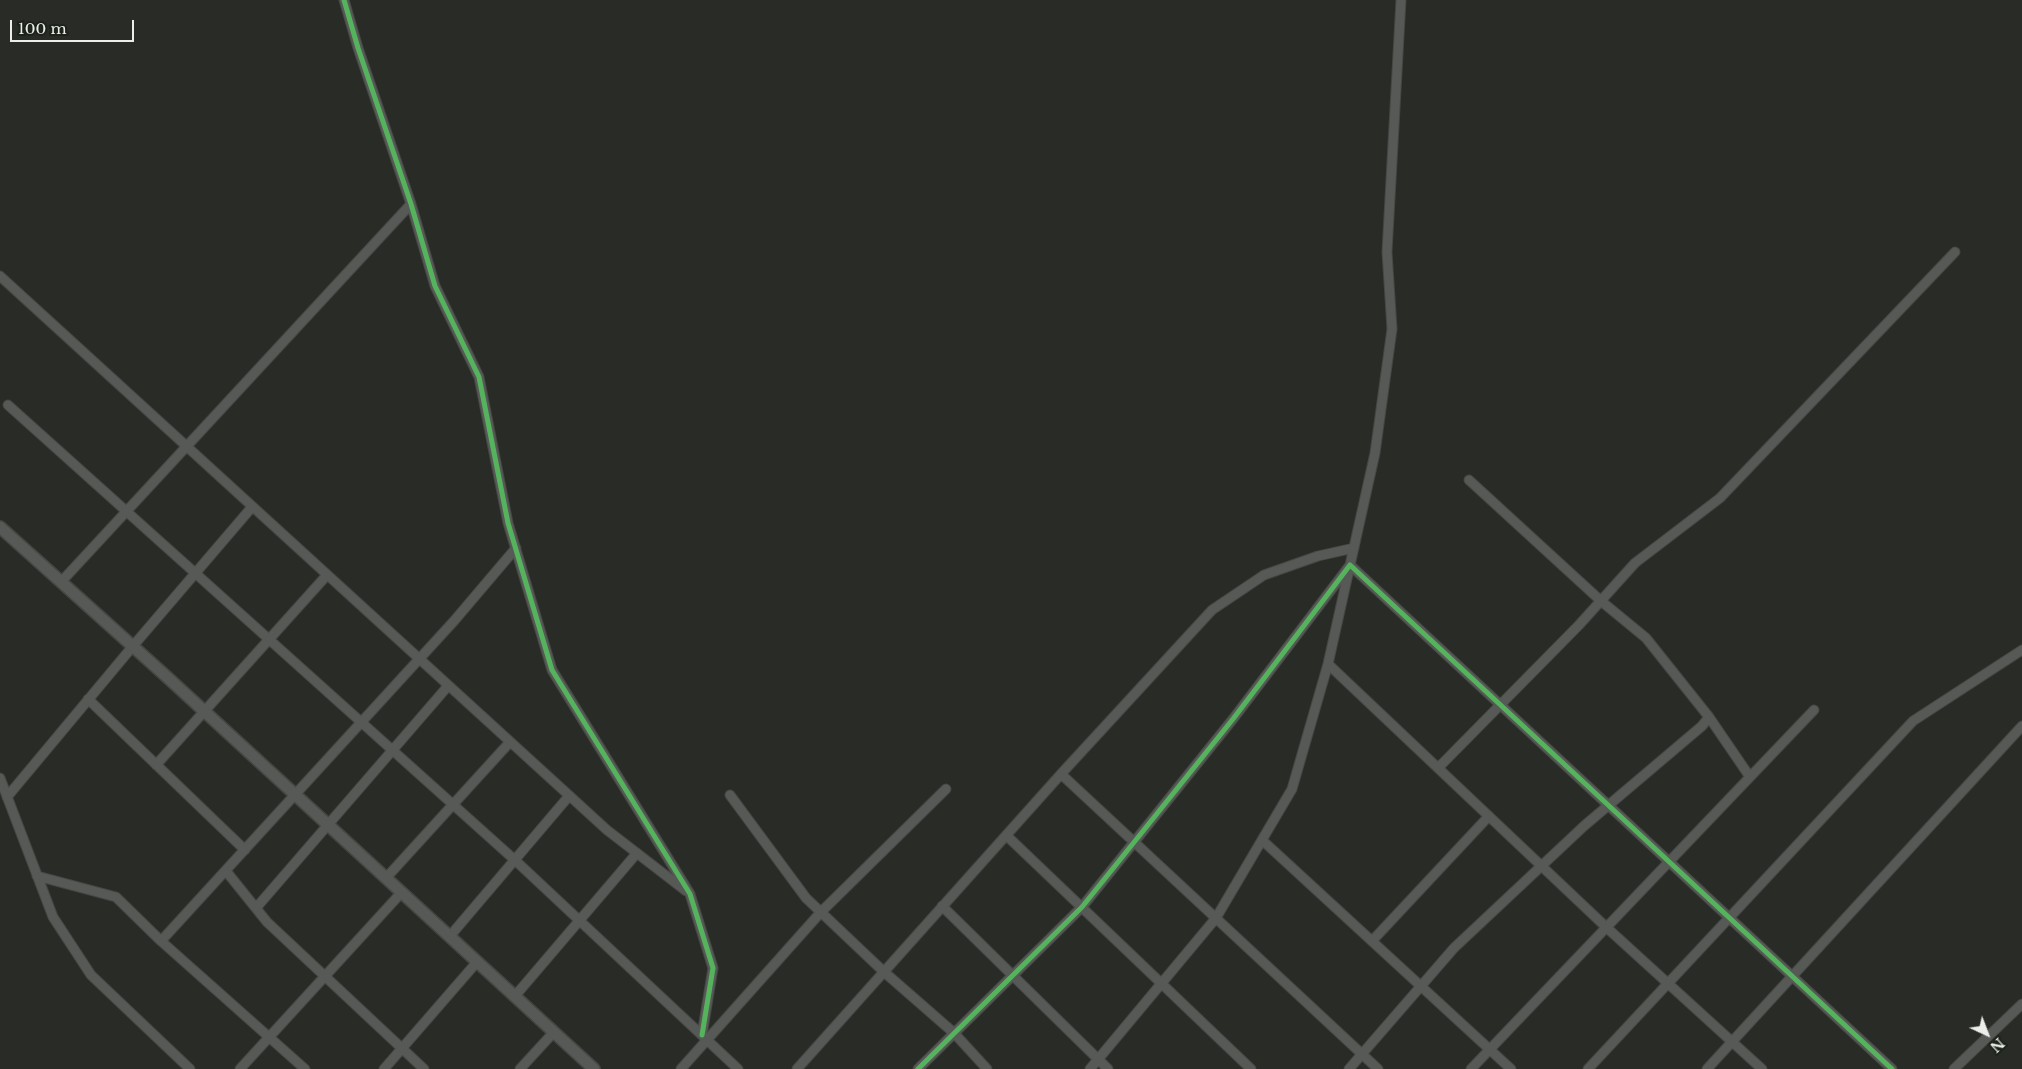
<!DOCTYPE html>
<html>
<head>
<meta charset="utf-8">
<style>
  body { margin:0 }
  #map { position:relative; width:2022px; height:1069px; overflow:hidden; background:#282b26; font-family:"Libre Baskerville",serif }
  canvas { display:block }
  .north { position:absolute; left:1962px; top:1009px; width:50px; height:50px; -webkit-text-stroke:4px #1d231a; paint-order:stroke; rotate:137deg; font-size:14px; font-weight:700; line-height:20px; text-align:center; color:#ebefe9 }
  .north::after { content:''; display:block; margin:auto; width:18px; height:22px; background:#ebefe9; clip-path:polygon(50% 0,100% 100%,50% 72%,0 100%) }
  .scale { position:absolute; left:10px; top:20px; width:124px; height:22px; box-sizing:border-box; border:2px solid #ebefe9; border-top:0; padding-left:6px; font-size:15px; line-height:18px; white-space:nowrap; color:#ebefe9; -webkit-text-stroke:4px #1d231a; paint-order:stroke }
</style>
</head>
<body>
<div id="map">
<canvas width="2022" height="1069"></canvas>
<div class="north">N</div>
<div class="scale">100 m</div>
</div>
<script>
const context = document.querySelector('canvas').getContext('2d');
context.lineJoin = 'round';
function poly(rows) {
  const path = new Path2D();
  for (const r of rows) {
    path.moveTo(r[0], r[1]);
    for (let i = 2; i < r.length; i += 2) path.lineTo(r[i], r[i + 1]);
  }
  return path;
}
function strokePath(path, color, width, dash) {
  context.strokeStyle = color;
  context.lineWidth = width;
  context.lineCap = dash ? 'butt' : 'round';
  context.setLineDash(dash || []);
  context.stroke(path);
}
const minor = poly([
  [344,0,358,48,411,204,435,286,479,377,508,523,552,670,690,894,713,968,702,1035],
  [0,276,607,830,686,891],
  [8,405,517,862,738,1069],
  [1469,480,1601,601,1646,638,1709,717,1750,777],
  [61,582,411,204],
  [1328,664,1606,927,1762,1069],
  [88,699,245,850],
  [156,765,327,575],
  [1438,768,1579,625,1635,563,1720,498,1955,252],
  [1061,774,1378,1069],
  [0,778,53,917,91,975,190,1069],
  [730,795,806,898,883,971,954,1033,987,1069],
  [7,797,133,646,252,507],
  [1007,836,1251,1069],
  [1262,840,1511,1069],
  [226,871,267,922,424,1069],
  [37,876,116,897,161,941,305,1069],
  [386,878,510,742],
  [942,906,1108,1069],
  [256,908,448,686],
  [450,936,569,796],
  [161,941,454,621,516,548],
  [1372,941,1489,816],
  [515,996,637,853],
  [240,1069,402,892],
  [384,1069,477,962],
  [520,1069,554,1032],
  [681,1069,821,912,946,789],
  [797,1069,1061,774,1212,610,1264,575,1318,556,1354,548],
  [918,1069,1082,907,1233,719,1350,565,1892,1069],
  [1090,1069,1216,918,1292,789,1328,664,1375,453,1392,329,1387,252,1401,0],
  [1349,1069,1454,948,1584,826,1702,726,1709,717],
  [1471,1069,1814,710],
  [1588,1069,1913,721,2022,650],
  [1707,1069,2022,726],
  [1954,1069,2022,1004]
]);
const tertiary = poly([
  [0,527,167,677,594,1069]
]);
strokePath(minor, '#454743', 11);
strokePath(tertiary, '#454743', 14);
strokePath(minor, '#575956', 9);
strokePath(tertiary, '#575956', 11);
strokePath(poly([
  [344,0,358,48,411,204,435,286,479,377,508,523,552,670,690,894,713,968,702,1035],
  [918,1069,1082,907,1233,719,1350,565,1892,1069]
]), '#56b35d', 5);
</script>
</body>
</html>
